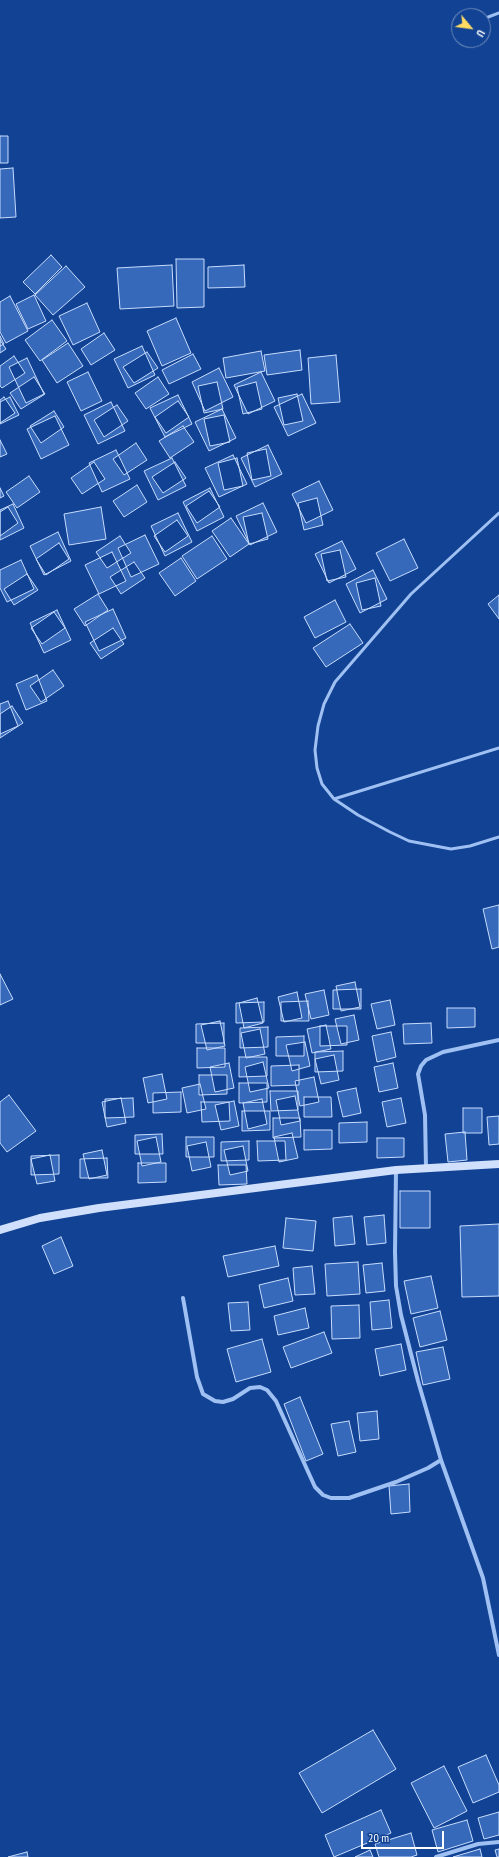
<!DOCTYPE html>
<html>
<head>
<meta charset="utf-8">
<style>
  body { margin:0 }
  #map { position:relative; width:499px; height:1857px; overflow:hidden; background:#124293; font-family:"PT Sans Narrow",sans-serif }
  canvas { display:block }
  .north { position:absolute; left:451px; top:8px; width:40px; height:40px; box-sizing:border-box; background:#124293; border:1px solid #718ebe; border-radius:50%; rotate:119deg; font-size:11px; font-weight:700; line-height:16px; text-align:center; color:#fff }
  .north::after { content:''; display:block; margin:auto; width:14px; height:18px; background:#ffdb61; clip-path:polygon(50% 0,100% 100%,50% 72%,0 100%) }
  .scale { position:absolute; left:361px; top:1831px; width:83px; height:18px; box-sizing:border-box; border:2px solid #fff; border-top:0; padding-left:5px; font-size:12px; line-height:14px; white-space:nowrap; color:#fff; -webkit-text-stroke:3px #124293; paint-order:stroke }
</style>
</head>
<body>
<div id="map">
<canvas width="499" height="1857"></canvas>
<div class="north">U</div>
<div class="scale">20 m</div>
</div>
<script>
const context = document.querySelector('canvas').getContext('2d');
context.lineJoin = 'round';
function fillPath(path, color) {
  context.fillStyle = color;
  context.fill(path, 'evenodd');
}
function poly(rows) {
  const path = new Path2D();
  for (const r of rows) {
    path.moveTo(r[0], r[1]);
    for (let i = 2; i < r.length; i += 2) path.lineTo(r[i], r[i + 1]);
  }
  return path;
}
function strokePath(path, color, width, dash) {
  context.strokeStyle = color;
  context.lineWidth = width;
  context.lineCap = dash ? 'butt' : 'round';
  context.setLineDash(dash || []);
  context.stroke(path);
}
const building = poly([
  [0,136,8,136,8,163,0,163,0,136],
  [13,168,16,217,0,218,0,169,13,168],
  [51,255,62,267,35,294,23,282,51,255],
  [176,259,204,259,204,307,177,308,176,259],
  [172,265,174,306,120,309,117,268,172,265],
  [244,265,245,287,208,288,208,267,244,265],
  [66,266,85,287,53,315,35,295,66,266],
  [34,295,46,321,28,329,16,304,34,295],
  [10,296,28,331,6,343,0,332,0,302,10,296],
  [87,303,100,332,73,345,59,316,87,303],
  [176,318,191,353,162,366,147,331,176,318],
  [52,320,67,341,40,361,25,340,52,320],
  [104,333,115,350,91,365,81,349,104,333],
  [0,336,4,344,0,346,0,336],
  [0,340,6,349,0,353,0,340],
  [68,343,83,366,57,383,42,360,68,343],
  [142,346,155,375,128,388,114,359,142,346],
  [300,350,302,370,267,375,264,355,300,350],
  [261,351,265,371,226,378,223,358,261,351],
  [147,352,158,368,134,383,123,367,147,352],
  [193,354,201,369,169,384,162,370,193,354],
  [336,355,340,402,311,404,308,358,336,355],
  [14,356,25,373,2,388,0,386,0,366,14,356],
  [27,358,44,394,26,403,9,367,27,358],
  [219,368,233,397,205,411,192,382,219,368],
  [88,372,102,401,81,411,67,382,88,372],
  [261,372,275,401,248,414,234,385,261,372],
  [34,377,45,394,21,409,10,393,34,377],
  [158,377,169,394,146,409,135,393,158,377],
  [217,382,223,409,204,413,198,386,217,382],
  [256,382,262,409,243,414,237,387,256,382],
  [297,394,303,421,284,425,278,398,297,394],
  [302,394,316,423,288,436,274,407,302,394],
  [178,395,192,424,165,437,150,408,178,395],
  [4,397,15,413,0,423,0,400,4,397],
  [10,397,19,415,0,424,0,402,10,397],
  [178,401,189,417,166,433,155,417,178,401],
  [111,402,125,431,98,444,84,415,111,402],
  [117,405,128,421,104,437,94,420,117,405],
  [222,409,236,438,209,451,195,422,222,409],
  [54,411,64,427,41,443,30,426,54,411],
  [224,415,230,442,210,446,204,419,224,415],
  [55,416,69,445,41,459,27,429,55,416],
  [183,426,194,442,170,458,159,441,183,426],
  [0,440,7,454,0,457,0,440],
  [136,443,147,460,124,475,113,459,136,443],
  [268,445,282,474,255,487,241,458,268,445],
  [266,449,271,476,252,480,247,453,266,449],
  [116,450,130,479,102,492,89,463,116,450],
  [233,455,247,484,219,497,205,468,233,455],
  [172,458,186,486,158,500,144,471,172,458],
  [237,458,243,486,224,490,218,463,237,458],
  [94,462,105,479,82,494,71,478,94,462],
  [175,462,186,478,163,493,152,477,175,462],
  [29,476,40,492,17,508,6,492,29,476],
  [319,481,333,510,306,523,292,494,319,481],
  [137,485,147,502,124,517,113,501,137,485],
  [0,488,4,496,0,498,0,488],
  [210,488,224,517,197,531,183,502,210,488],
  [209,491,220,507,197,523,186,506,209,491],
  [317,498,323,525,304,530,298,503,317,498],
  [263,503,277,532,250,545,236,516,263,503],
  [13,504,24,528,0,540,0,510,13,504],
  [8,507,18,523,0,536,0,512,8,507],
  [101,507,106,539,69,545,64,514,101,507],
  [178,513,192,542,165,556,151,526,178,513],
  [262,513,268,539,249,544,243,517,262,513],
  [231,518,249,544,230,557,212,531,231,518],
  [177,520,188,536,165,552,154,536,177,520],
  [58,532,71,561,44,575,30,546,58,532],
  [145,535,159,564,131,577,118,548,145,535],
  [120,536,131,553,107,568,96,552,120,536],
  [212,536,227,559,197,579,182,556,212,536],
  [404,539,418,568,390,581,376,553,404,539],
  [342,541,356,569,329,583,315,554,342,541],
  [59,543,69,559,46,575,36,559,59,543],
  [340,550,346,577,327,581,321,554,340,550],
  [112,552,126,581,99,594,85,565,112,552],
  [181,558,196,581,175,596,159,573,181,558],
  [21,560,34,589,7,602,0,588,0,570,21,560],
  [134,562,145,578,121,594,110,577,134,562],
  [373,570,387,599,360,613,346,584,373,570],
  [27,574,38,590,14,605,4,589,27,574],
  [375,578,381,606,362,610,356,583,375,578],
  [98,594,108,610,85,626,74,609,98,594],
  [499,595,499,619,488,604,499,595],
  [335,600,346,622,315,638,304,617,335,600],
  [113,609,126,638,99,651,85,622,113,609],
  [57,610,71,640,44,653,30,623,57,610],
  [54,612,65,628,42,644,31,628,54,612],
  [350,624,363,643,326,667,313,648,350,624],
  [113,628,124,644,101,659,90,643,113,628],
  [53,670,64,686,41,702,30,686,53,670],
  [37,675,47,701,26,710,16,684,37,675],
  [8,701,18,726,0,734,0,704,8,701],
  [12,706,23,723,0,738,0,714,12,706],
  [499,905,499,947,492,949,483,909,499,905],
  [0,974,13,999,0,1005,0,974],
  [355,982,360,1007,341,1011,336,986,355,982],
  [361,989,361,1009,333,1009,333,990,361,989],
  [324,990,329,1015,311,1019,305,994,324,990],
  [297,992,302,1018,284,1022,278,997,297,992],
  [257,998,263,1023,244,1028,239,1003,257,998],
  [390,1000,395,1025,377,1029,371,1004,390,1000],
  [308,1001,309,1021,281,1021,281,1002,308,1001],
  [264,1002,264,1022,236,1023,236,1003,264,1002],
  [447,1008,475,1008,475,1027,447,1028,447,1008],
  [354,1015,359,1040,341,1044,335,1019,354,1015],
  [220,1021,225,1046,207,1050,201,1025,220,1021],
  [224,1023,224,1043,196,1043,196,1024,224,1023],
  [431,1023,432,1043,404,1044,403,1024,431,1023],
  [326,1025,331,1049,312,1053,307,1029,326,1025],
  [320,1026,347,1026,347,1045,320,1046,320,1026],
  [268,1027,268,1047,240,1048,240,1028,268,1027],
  [260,1029,265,1054,246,1058,241,1033,260,1029],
  [391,1032,396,1057,377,1062,372,1036,391,1032],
  [304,1036,304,1056,276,1056,276,1037,304,1036],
  [305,1042,310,1066,292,1071,286,1045,305,1042],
  [197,1048,225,1048,225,1067,197,1068,197,1048],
  [343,1051,343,1071,315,1072,315,1052,343,1051],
  [334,1055,339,1080,321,1084,315,1059,334,1055],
  [239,1057,267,1057,267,1076,239,1077,239,1057],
  [263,1062,269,1088,250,1092,245,1067,263,1062],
  [229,1063,234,1088,215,1092,210,1067,229,1063],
  [393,1063,398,1088,379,1092,374,1067,393,1063],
  [299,1065,299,1085,271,1086,271,1066,299,1065],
  [162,1074,167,1099,148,1103,143,1078,162,1074],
  [199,1075,227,1075,227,1094,199,1095,199,1075],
  [314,1077,319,1102,300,1106,295,1081,314,1077],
  [239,1083,267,1083,267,1102,239,1103,239,1083],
  [200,1084,206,1109,187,1113,182,1088,200,1084],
  [356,1088,361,1113,343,1117,337,1092,356,1088],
  [270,1091,298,1091,298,1110,271,1111,270,1091],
  [181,1092,181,1112,153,1113,153,1093,181,1092],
  [9,1095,36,1131,7,1152,0,1143,0,1102,9,1095],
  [295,1096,300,1121,281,1125,276,1100,295,1096],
  [304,1097,331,1097,332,1117,304,1117,304,1097],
  [121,1098,126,1123,107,1127,102,1102,121,1098],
  [133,1098,134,1117,105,1118,105,1099,133,1098],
  [401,1098,406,1123,387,1127,382,1102,401,1098],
  [262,1099,267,1124,248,1129,243,1103,262,1099],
  [234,1101,239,1126,221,1130,215,1105,234,1101],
  [201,1102,229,1102,230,1121,202,1122,201,1102],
  [463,1108,482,1108,482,1133,463,1133,463,1108],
  [242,1111,270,1111,270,1130,242,1131,242,1111],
  [499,1116,499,1144,489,1145,487,1117,499,1116],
  [273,1118,300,1118,301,1137,273,1138,273,1118],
  [367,1122,367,1142,339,1143,339,1123,367,1122],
  [304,1130,332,1130,332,1149,304,1150,304,1130],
  [465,1132,467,1160,448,1162,445,1134,465,1132],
  [292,1133,298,1158,279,1162,274,1137,292,1133],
  [162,1134,163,1154,135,1154,135,1135,162,1134],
  [156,1137,161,1162,142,1166,137,1141,156,1137],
  [186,1137,214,1137,214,1157,186,1157,186,1137],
  [377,1138,404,1138,404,1157,377,1158,377,1138],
  [249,1141,249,1160,221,1161,221,1142,249,1141],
  [257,1141,285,1141,286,1160,258,1161,257,1141],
  [206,1142,211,1167,192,1171,187,1146,206,1142],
  [243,1146,248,1171,230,1175,224,1150,243,1146],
  [102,1150,107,1175,89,1179,83,1154,102,1150],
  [50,1155,55,1181,37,1184,31,1159,50,1155],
  [59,1155,59,1174,31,1175,31,1156,59,1155],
  [107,1158,108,1178,80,1178,80,1159,107,1158],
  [138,1163,166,1163,166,1182,138,1183,138,1163],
  [218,1165,246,1165,247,1184,219,1185,218,1165],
  [400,1191,430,1191,430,1228,400,1228,400,1191],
  [384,1215,386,1243,367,1245,364,1217,384,1215],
  [352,1216,355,1244,335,1246,333,1218,352,1216],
  [286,1218,316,1221,313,1251,283,1248,286,1218],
  [499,1224,499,1296,462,1297,460,1226,499,1224],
  [61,1237,73,1266,54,1274,42,1246,61,1237],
  [275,1246,279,1266,228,1277,223,1256,275,1246],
  [358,1262,360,1294,327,1296,325,1264,358,1262],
  [382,1263,385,1291,366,1293,363,1265,382,1263],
  [312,1266,315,1294,295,1295,293,1268,312,1266],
  [431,1276,438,1308,411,1314,404,1281,431,1276],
  [288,1278,293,1301,264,1308,259,1285,288,1278],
  [389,1300,392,1328,372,1330,370,1302,389,1300],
  [248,1302,250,1330,231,1331,228,1303,248,1302],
  [359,1305,360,1338,332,1339,331,1306,359,1305],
  [305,1308,309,1328,278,1335,274,1316,305,1308],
  [440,1311,447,1340,420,1347,413,1318,440,1311],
  [324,1332,332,1353,291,1368,283,1347,324,1332],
  [262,1339,271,1372,236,1382,227,1349,262,1339],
  [401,1344,406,1370,380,1376,375,1349,401,1344],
  [443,1347,450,1379,423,1385,416,1352,443,1347],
  [300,1397,323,1454,306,1461,284,1404,300,1397],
  [377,1411,379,1439,360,1441,357,1413,377,1411],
  [349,1421,356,1452,338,1456,331,1424,349,1421],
  [409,1484,410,1512,391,1514,389,1486,409,1484],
  [373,1730,396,1769,322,1813,299,1773,373,1730],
  [486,1755,499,1785,499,1792,473,1803,458,1767,486,1755],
  [444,1766,467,1811,434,1828,411,1783,444,1766],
  [381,1810,391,1833,334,1857,325,1835,381,1810],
  [499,1812,499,1835,484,1839,478,1818,499,1812],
  [467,1820,473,1841,438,1852,432,1830,467,1820],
  [411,1833,417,1855,411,1857,379,1857,375,1844,411,1833],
  [480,1849,482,1857,453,1857,480,1849],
  [499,1849,499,1857,497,1857,495,1850,499,1849],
  [370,1850,373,1857,355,1857,370,1850],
  [27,1852,28,1857,8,1857,27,1852]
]);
fillPath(building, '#3669ba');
strokePath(building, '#c7dcfd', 1);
strokePath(poly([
  [483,19,499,13],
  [499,513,411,594,335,682,324,704,318,726,315,750,317,768,322,784,334,799,358,815,390,832,409,841,451,849,470,846,499,837],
  [334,799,499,748]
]), '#9fc0f2', 3);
strokePath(poly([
  [426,1167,425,1115,418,1074,421,1066,426,1060,443,1052,499,1040],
  [396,1170,395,1252,396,1286,401,1315,418,1381,441,1460,483,1578,499,1655],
  [183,1298,197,1377,203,1394,215,1401,223,1402,233,1399,250,1388,260,1387,267,1390,276,1401,315,1487,323,1495,331,1498,349,1498,396,1482,428,1468,441,1460],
  [436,1857,478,1844,499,1842]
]), '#9fc0f2', 4);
strokePath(poly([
  [0,1230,40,1218,99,1208,396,1170,499,1164]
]), '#cfdffc', 8);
</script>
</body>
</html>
